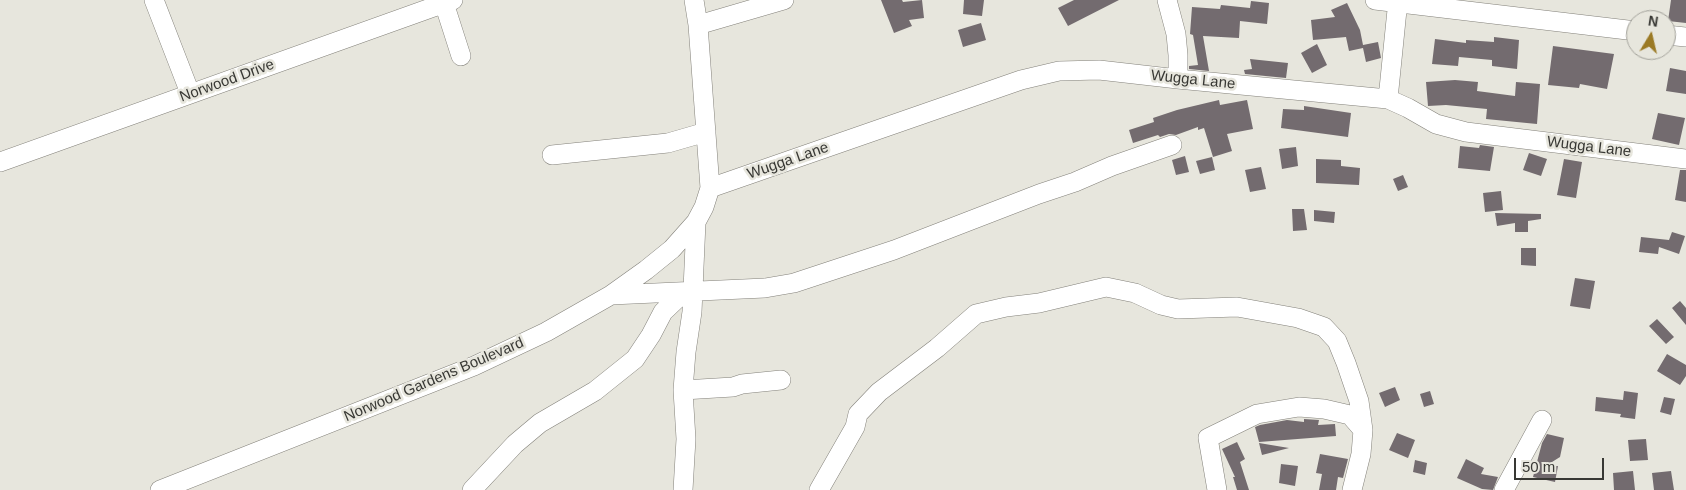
<!DOCTYPE html>
<html>
<head>
<meta charset="utf-8">
<style>
  body { margin:0 }
  #map { position:relative; width:1686px; height:490px; overflow:hidden; background:#e7e6dd; font-family:Arial,sans-serif }
  canvas { display:block }
  .north { position:absolute; left:1626px; top:10px; width:50px; height:50px; box-sizing:border-box; background:#e7e6dd; border:1px solid #a1a099; border-radius:50%; rotate:9deg; font-size:14px; font-weight:700; line-height:20px; text-align:center; color:#383834 }
  .north::after { content:''; display:block; margin:auto; width:18px; height:22px; background:#9b7a25; clip-path:polygon(50% 0,100% 100%,50% 72%,0 100%) }
  .scale { position:absolute; left:1514px; top:458px; width:90px; height:22px; box-sizing:border-box; border:2px solid #383834; border-top:0; padding-left:6px; font-size:15px; line-height:18px; white-space:nowrap; color:#383834; -webkit-text-stroke:4px #e7e6dd; paint-order:stroke }
</style>
</head>
<body>
<div id="map">
<canvas width="1686" height="490"></canvas>
<div class="north">N</div>
<div class="scale">50 m</div>
</div>
<script>
const context = document.querySelector('canvas').getContext('2d');
context.lineJoin = 'round';
function fillPath(path, color) {
  context.fillStyle = color;
  context.fill(path, 'evenodd');
}
function poly(rows) {
  const path = new Path2D();
  for (const r of rows) {
    path.moveTo(r[0], r[1]);
    for (let i = 2; i < r.length; i += 2) path.lineTo(r[i], r[i + 1]);
  }
  return path;
}
function strokePath(path, color, width, dash) {
  context.strokeStyle = color;
  context.lineWidth = width;
  context.lineCap = dash ? 'butt' : 'round';
  context.setLineDash(dash || []);
  context.stroke(path);
}
function label(font, color, halo, rows, align = 'center') {
  context.font = font + ' Arial,sans-serif';
  context.lineWidth = 5;
  context.setLineDash([]);
  context.textBaseline = 'middle';
  context.strokeStyle = halo;
  context.fillStyle = color;
  for (const [text, x, y, turn = 0] of rows) {
    context.save();
    context.translate(x, y);
    context.rotate((+turn || 0) * Math.PI / 180);
    context.textAlign = isNaN(turn) ? turn : align;
    if (halo) context.strokeText(text, 0, 0);
    context.fillText(text, 0, 0);
    context.restore();
  }
}
fillPath(poly([
  [881,0,902,0,903,2,922,0,924,18,909,20,912,26,894,33],
  [964,0,984,0,982,16,963,14],
  [1074,0,1119,0,1068,26,1058,8],
  [1671,0,1686,0,1686,23,1668,21],
  [1251,1,1269,3,1267,24,1240,21,1239,38,1203,36,1209,71,1189,69,1189,66,1198,65,1193,35,1190,34,1192,7,1220,9,1221,5,1250,8],
  [1347,3,1360,30,1363,45,1378,42,1381,58,1366,62,1363,48,1349,51,1346,37,1313,40,1311,20,1335,17,1331,10],
  [981,23,986,40,963,47,958,30],
  [1494,37,1519,40,1517,69,1492,66,1492,60,1459,57,1458,66,1432,64,1435,39,1466,43,1466,40,1494,42],
  [1317,44,1327,65,1312,73,1301,53],
  [1553,46,1614,54,1607,89,1580,84,1579,88,1548,85],
  [1250,59,1288,63,1286,78,1245,74,1244,70,1252,69],
  [1670,68,1686,71,1686,94,1666,91],
  [1455,80,1478,82,1477,91,1515,96,1516,82,1540,84,1537,124,1486,119,1487,109,1446,105,1428,106,1426,82],
  [1219,100,1220,105,1247,100,1253,129,1227,134,1232,151,1213,157,1204,128,1198,130,1198,127,1176,135,1169,134,1160,137,1158,135,1133,143,1129,130,1154,122,1153,118,1177,110],
  [1304,106,1351,113,1348,137,1281,128,1283,109,1304,110],
  [1658,113,1685,118,1679,145,1652,139],
  [1480,145,1494,147,1490,171,1458,168,1460,146,1479,148],
  [1296,147,1298,166,1282,169,1279,149],
  [1529,153,1547,159,1541,176,1523,170],
  [1185,156,1189,172,1176,175,1172,160],
  [1212,157,1215,170,1200,174,1196,161],
  [1316,159,1341,160,1341,166,1360,168,1359,185,1316,183],
  [1564,159,1582,162,1576,198,1557,195],
  [1261,167,1266,189,1250,192,1245,170],
  [1680,170,1686,170,1686,202,1675,200],
  [1403,175,1408,187,1398,191,1393,179],
  [1501,191,1503,210,1485,212,1483,193],
  [1292,209,1304,209,1307,230,1293,231],
  [1314,210,1335,212,1334,223,1314,221],
  [1495,213,1541,214,1541,219,1528,221,1528,232,1515,232,1515,223,1497,226],
  [1672,232,1685,236,1679,254,1659,247,1658,254,1639,252,1641,237,1669,240],
  [1521,248,1536,248,1536,266,1521,265],
  [1575,278,1595,281,1590,309,1570,306],
  [1680,301,1686,308,1686,325,1672,308],
  [1657,319,1674,337,1666,344,1649,326],
  [1667,354,1686,365,1686,376,1680,385,1657,371],
  [1395,387,1400,400,1385,407,1379,393],
  [1430,391,1434,404,1424,407,1420,394],
  [1624,391,1638,393,1635,419,1620,417,1621,414,1595,411,1596,397,1623,400],
  [1664,397,1675,399,1671,415,1660,412],
  [1304,419,1319,420,1318,425,1335,424,1336,436,1259,442,1255,427,1260,425,1287,420,1304,422],
  [1397,433,1415,440,1408,458,1389,450],
  [1547,434,1564,438,1560,457,1544,467,1558,466,1555,482,1533,477,1542,443],
  [1646,439,1648,460,1630,461,1628,440],
  [1237,442,1245,459,1240,462,1249,490,1237,490,1233,477,1235,477,1222,449],
  [1259,443,1289,448,1262,455],
  [1320,454,1348,459,1343,478,1338,477,1336,490,1319,490,1322,474,1316,473],
  [1466,459,1484,468,1481,474,1498,477,1493,490,1482,489,1457,478],
  [1415,460,1427,463,1425,475,1413,472],
  [1281,464,1298,466,1295,486,1279,483],
  [1633,471,1635,490,1614,490,1613,473],
  [1671,471,1674,490,1654,490,1652,473]
]), '#736b6f');
const minor = poly([
  [154,0,190,93],
  [1167,0,1176,34,1178,55,1178,79],
  [1375,0,1636,31],
  [444,3,461,56],
  [698,25,784,0],
  [1666,35,1686,37],
  [1388,99,1398,0],
  [552,155,668,143,706,132],
  [0,162,453,0],
  [710,188,1021,80,1059,71,1099,70,1178,79,1388,99,1408,108,1436,124,1466,132,1686,159],
  [611,295,765,288,794,283,894,250,1039,194,1075,182,1112,166,1172,145],
  [683,390,733,387,742,384,781,380],
  [160,490,474,366,546,332,611,295,646,270,672,249,696,222,704,207,710,188,698,25,694,0],
  [472,490,515,444,540,423,595,391,635,359,651,335,663,312,684,292],
  [683,490,686,439,683,390,686,352,692,312,696,222],
  [819,490,855,427,858,414,879,392,937,348,976,314,1006,307,1039,303,1106,287,1135,293,1161,305,1178,309,1237,307,1298,318,1324,327,1337,341,1346,363,1359,401,1363,430],
  [1217,490,1208,438,1257,414,1299,407,1324,409,1350,415,1363,430,1361,454,1352,490],
  [1504,490,1542,420]
]);
strokePath(minor, '#83817a', 20);
strokePath(minor, '#fff', 19);
label('15px', '#383834', '#e7e6dd', [
  ["Wugga Lane",1193,80,6],
  ["Norwood Drive",227,81,-20],
  ["Wugga Lane",1589,147,7],
  ["Wugga Lane",788,161,-19],
  ["Norwood Gardens Boulevard",434,380,-23]
]);
</script>
</body>
</html>
